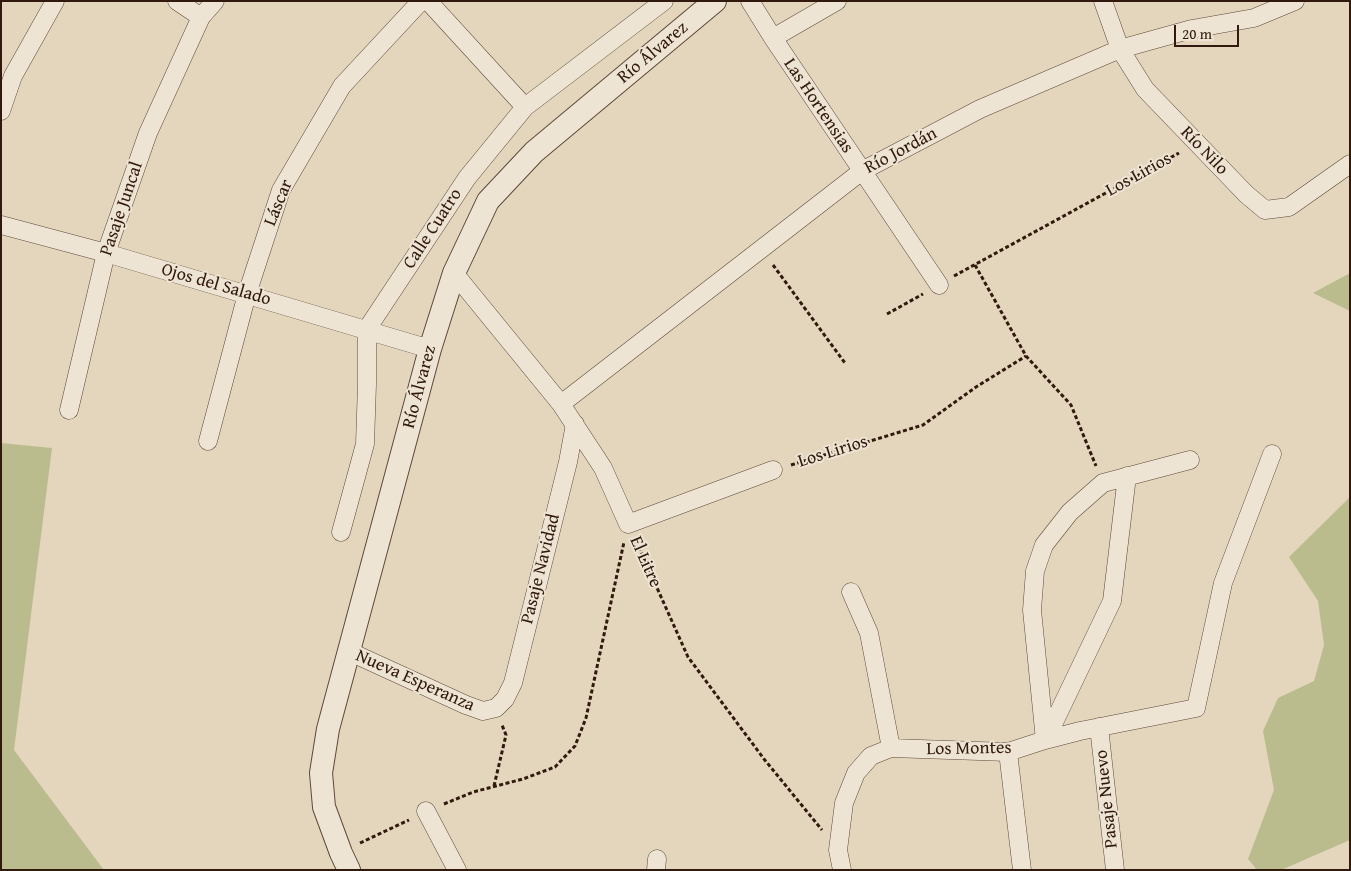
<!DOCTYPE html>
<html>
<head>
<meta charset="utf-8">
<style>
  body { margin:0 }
  #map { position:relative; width:1351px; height:871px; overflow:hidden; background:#e4d6bd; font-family:"Gentium Book Plus",serif }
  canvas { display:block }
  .frame { position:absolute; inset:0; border:2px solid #31190d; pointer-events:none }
  .scale { position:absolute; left:1174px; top:25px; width:65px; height:22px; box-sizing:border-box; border:2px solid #31190d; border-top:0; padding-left:6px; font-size:15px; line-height:18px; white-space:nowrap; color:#31190d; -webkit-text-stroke:4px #ede4d4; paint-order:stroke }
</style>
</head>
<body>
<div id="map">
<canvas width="1351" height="871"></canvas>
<div class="frame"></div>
<div class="scale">20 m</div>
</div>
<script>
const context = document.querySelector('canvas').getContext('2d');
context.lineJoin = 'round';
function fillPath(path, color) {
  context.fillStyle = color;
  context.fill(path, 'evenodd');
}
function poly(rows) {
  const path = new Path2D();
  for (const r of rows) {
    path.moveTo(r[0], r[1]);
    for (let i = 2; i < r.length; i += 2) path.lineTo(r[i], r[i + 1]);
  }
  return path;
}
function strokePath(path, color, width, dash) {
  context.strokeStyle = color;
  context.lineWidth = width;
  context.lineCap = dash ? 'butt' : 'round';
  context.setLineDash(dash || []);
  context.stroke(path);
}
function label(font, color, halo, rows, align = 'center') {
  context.font = font + ' "Gentium Book Plus",serif';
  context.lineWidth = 4;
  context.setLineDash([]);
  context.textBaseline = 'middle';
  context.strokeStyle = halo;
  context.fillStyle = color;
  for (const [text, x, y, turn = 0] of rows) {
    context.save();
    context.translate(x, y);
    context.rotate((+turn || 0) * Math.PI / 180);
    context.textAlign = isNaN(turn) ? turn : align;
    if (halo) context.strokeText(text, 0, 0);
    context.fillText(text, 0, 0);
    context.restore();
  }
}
fillPath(poly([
  [1350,273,1350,311,1313,293],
  [1,443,52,448,14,750,104,870,1,870],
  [1350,497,1350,840,1281,870,1257,870,1248,859,1274,790,1263,731,1278,698,1314,681,1324,645,1318,601,1289,557]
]), '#bbbc8d');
const minor = poly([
  [177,1,201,17],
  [428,1,525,107],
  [750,1,773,38,939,285],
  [1103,1,1120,49,1145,89,1246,194,1265,210,1289,207,1350,164],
  [773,38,837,1],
  [1,111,13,76,55,1],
  [1,225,106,253,430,349],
  [454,273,561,404,603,468,628,524,773,470],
  [561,404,862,171,980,109,1120,49,1192,29,1254,18,1295,1],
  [69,410,106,253,148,133,201,17,215,1],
  [208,441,247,294,281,190,342,86,421,1],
  [341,532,365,444,367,384,367,329,467,178,525,107,664,1],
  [851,592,869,633,891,748],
  [348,651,466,705,483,711,496,708,505,699,513,683,568,462,575,424],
  [1099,727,1115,870],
  [1046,739,1112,601,1127,476],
  [1045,740,1032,610,1035,571,1044,545,1070,512,1103,483,1190,460],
  [1008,752,1022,870],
  [426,811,457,870],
  [656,870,657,859],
  [842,870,838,850,844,803,856,773,871,756,891,748,1008,752,1045,740,1080,731,1196,708,1223,583,1272,454]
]);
const tertiary = poly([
  [349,870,341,853,324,807,321,773,328,729,430,349,454,273,488,201,534,152,715,1]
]);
strokePath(minor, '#5e4839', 19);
strokePath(tertiary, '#5e4839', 24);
strokePath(poly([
  [773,265,845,363],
  [975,265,1026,356,1071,405,1096,466],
  [954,276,1179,153],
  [887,314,923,294],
  [791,465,923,425,976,387,1026,356],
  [636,541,688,657,764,759,822,830],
  [494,786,506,735,502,725],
  [444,804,473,792,523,779,555,767,575,746,586,718,624,542],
  [360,843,409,820]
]), '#31190d', 3, [4, 2.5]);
strokePath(minor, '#ede4d4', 18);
strokePath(tertiary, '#ede4d4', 22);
label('18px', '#31190d', '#ede4d4', [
  ["Río Álvarez",653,53,-40],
  ["Las Hortensias",818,106,56],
  ["Río Jordán",901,151,-28],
  ["Río Nilo",1204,151,46],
  ["Los Lirios",1139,175,-29],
  ["Láscar",279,203,-68],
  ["Pasaje Juncal",122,209,-71],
  ["Calle Cuatro",433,229,-57],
  ["Ojos del Salado",216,285,16],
  ["Río Álvarez",420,387,-75],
  ["Los Lirios",833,452,-17],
  ["El Litre",645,562,66],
  ["Pasaje Navidad",541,569,-76],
  ["Nueva Esperanza",415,681,24],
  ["Los Montes",969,749,-1],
  ["Pasaje Nuevo",1107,799,-96]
]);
</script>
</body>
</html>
